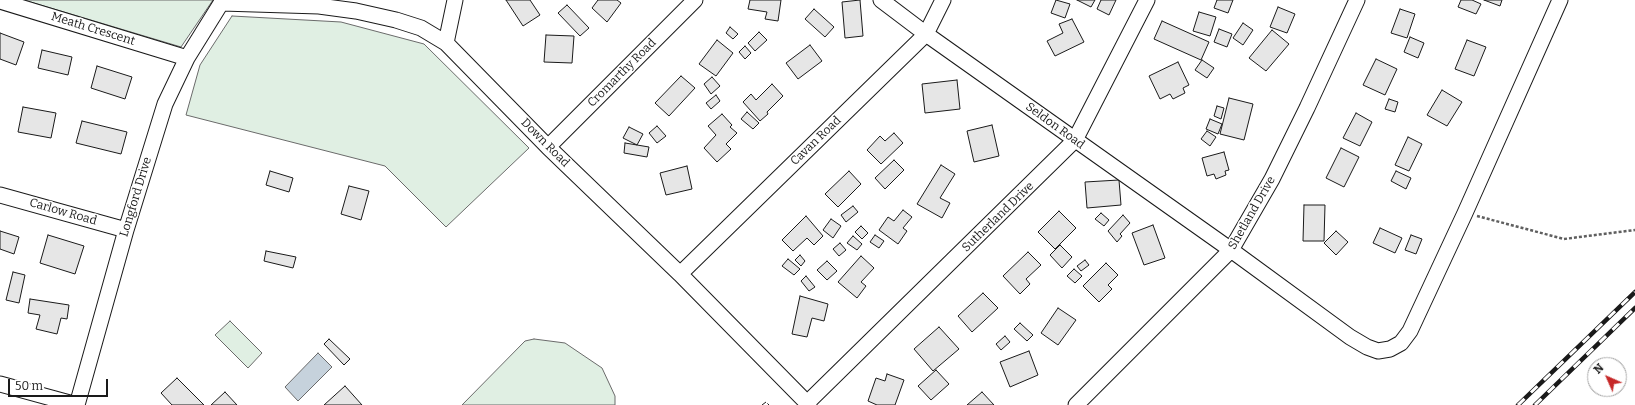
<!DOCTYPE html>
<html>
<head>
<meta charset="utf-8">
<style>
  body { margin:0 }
  #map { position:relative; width:1635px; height:405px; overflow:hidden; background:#fff; font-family:Bitter,serif }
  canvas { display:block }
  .north { position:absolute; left:1587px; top:357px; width:40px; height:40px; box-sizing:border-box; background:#fff; border:1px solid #a3a3a3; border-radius:50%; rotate:315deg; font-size:11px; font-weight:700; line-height:16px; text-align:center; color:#1a1a1a }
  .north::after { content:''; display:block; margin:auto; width:14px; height:18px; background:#c62828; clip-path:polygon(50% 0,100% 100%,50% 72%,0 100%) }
  .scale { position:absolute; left:8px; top:379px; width:100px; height:18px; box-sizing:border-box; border:2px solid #1a1a1a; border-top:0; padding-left:5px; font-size:12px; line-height:14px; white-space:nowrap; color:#1a1a1a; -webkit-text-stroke:3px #fff; paint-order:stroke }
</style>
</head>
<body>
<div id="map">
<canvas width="1635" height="405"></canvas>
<div class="north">N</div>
<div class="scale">50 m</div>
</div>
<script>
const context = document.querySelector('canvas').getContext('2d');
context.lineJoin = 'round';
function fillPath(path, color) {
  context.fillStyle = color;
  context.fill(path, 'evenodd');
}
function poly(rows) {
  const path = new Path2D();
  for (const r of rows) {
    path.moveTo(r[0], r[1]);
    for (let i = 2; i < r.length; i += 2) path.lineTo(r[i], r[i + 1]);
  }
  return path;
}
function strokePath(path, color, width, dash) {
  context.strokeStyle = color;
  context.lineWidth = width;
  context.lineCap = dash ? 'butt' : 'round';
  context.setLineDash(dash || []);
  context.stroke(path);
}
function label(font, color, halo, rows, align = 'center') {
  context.font = font + ' Bitter,serif';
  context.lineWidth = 3;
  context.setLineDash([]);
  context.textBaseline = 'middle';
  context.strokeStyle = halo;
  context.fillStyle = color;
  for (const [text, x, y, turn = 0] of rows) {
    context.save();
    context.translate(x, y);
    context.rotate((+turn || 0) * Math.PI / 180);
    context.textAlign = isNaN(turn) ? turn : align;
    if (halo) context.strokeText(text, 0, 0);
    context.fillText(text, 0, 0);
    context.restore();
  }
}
const green = poly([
  [24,0,213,0,181,47,24,0],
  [232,16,341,22,424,44,529,148,446,227,385,166,186,115,200,65,232,16],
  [230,321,262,353,248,368,215,335,230,321],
  [534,339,565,343,602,368,615,396,615,405,462,405,525,341,534,339]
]);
fillPath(green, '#e0efe3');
strokePath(green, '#6a6a6a', 1);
const water = poly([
  [318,353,332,367,298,401,285,387,318,353]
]);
fillPath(water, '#c6d2dc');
strokePath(water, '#6a6a6a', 1);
const building = poly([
  [506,0,530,0,540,15,523,26,506,0],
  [598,0,617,0,621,3,607,22,592,8,598,0],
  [750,0,781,0,778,21,765,19,767,12,748,9,750,0],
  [860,0,863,36,845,38,842,2,860,0],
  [1056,0,1070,4,1065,18,1051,13,1056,0],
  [1077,0,1095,0,1091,7,1077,0],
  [1101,0,1116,0,1109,15,1097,9,1101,0],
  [1217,0,1233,0,1228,13,1214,8,1217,0],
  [1461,0,1472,0,1481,4,1476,14,1458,7,1461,0],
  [1484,0,1502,0,1500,6,1484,0],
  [567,5,589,28,580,36,558,13,567,5],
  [1278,7,1295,14,1287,33,1270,27,1278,7],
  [814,9,834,27,825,37,805,19,814,9],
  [1400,9,1415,14,1407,38,1391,33,1400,9],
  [1199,12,1216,17,1210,36,1193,31,1199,12],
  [1072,19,1084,42,1055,56,1047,41,1063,33,1059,24,1072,19],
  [1162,21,1209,42,1201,60,1154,39,1162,21],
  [1243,23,1253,30,1243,45,1233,38,1243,23],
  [730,27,738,34,733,39,726,33,730,27],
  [1219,29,1232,34,1227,47,1214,42,1219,29],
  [1272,30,1289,44,1266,71,1249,58,1272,30],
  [759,32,767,40,755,51,748,43,759,32],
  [0,33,24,42,16,65,0,59,0,33],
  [546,35,574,36,572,63,544,62,546,35],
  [1410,37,1424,43,1418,58,1404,52,1410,37],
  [717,40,733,53,716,76,699,64,717,40],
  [1467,40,1486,47,1474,76,1455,69,1467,40],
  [810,45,822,61,798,79,786,63,810,45],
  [745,46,751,53,745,59,739,52,745,46],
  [42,50,72,57,68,75,38,68,42,50],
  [1376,59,1397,69,1385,95,1363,85,1376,59],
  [1202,60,1214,68,1207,78,1195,70,1202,60],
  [1178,62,1189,85,1183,88,1185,93,1173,99,1170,94,1160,99,1149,76,1178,62],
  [97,66,132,77,125,99,91,88,97,66],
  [681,76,695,88,669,116,655,103,681,76],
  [712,77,720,86,711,94,704,84,712,77],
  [957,80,960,109,925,113,922,84,957,80],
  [772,84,783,96,767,112,768,114,760,121,743,102,751,94,756,100,772,84],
  [1442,90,1462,102,1447,126,1427,115,1442,90],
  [716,95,720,101,711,109,706,103,716,95],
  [1229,98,1253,104,1244,140,1220,134,1229,98],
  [1389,99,1398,102,1395,112,1385,109,1389,99],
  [1217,106,1224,108,1221,119,1214,116,1217,106],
  [23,107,56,113,51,138,18,132,23,107],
  [747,112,759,123,753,129,741,119,747,112],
  [1356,113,1372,122,1360,146,1343,138,1356,113],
  [722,114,732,125,730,127,737,133,726,144,731,149,717,162,704,148,716,135,708,126,722,114],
  [1210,119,1222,124,1218,134,1206,129,1210,119],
  [82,121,127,132,121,154,76,143,82,121],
  [992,125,999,156,974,162,967,131,992,125],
  [657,126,666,136,657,143,649,133,657,126],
  [629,127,643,134,637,145,623,138,629,127],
  [1207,131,1216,137,1210,146,1201,139,1207,131],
  [894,133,903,143,881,164,867,150,880,136,885,141,894,133],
  [1408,137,1422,144,1409,171,1395,165,1408,137],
  [625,143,649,147,647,157,624,153,625,143],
  [1341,148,1359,157,1344,187,1326,178,1341,148],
  [1224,152,1229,170,1225,171,1226,175,1216,179,1214,174,1207,176,1202,158,1224,152],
  [894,160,904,170,885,189,875,178,894,160],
  [941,165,955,174,940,198,950,203,942,218,917,204,941,165],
  [687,166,692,189,666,195,660,173,687,166],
  [270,171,293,178,289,192,266,185,270,171],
  [849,171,861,184,838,207,825,194,849,171],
  [1396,171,1411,178,1406,189,1391,181,1396,171],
  [1119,180,1121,205,1087,208,1085,182,1119,180],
  [349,186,369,191,361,220,341,214,349,186],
  [1304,205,1325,205,1324,241,1303,241,1304,205],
  [853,206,858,212,846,222,841,215,853,206],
  [903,210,912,217,903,228,907,231,898,244,879,230,888,217,894,221,903,210],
  [1059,211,1076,228,1055,249,1038,232,1059,211],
  [1101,213,1109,220,1104,226,1095,219,1101,213],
  [1123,215,1130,223,1120,234,1122,236,1117,242,1108,231,1123,215],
  [806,216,823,236,814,245,807,238,793,251,782,240,806,216],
  [831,219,841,226,833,238,823,230,831,219],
  [1153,225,1165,258,1144,265,1132,233,1153,225],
  [861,226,868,233,862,239,855,232,861,226],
  [1380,228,1402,238,1395,253,1373,243,1380,228],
  [0,231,19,237,14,254,0,249,0,231],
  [1336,231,1348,242,1336,255,1324,243,1336,231],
  [48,235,84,246,75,274,40,263,48,235],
  [875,235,884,241,879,248,870,242,875,235],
  [1411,235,1422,239,1416,254,1405,250,1411,235],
  [853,236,862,244,857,250,847,243,853,236],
  [840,243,846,250,839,256,833,249,840,243],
  [1060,245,1072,257,1062,268,1050,255,1060,245],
  [266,251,296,257,293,268,264,261,266,251],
  [1028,252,1041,265,1026,279,1030,284,1020,294,1003,276,1028,252],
  [800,255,805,261,801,266,795,260,800,255],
  [861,256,874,268,861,282,866,286,857,298,838,282,861,256],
  [788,259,800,269,794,275,782,266,788,259],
  [1085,260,1089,265,1081,271,1077,266,1085,260],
  [827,261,837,271,827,280,817,270,827,261],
  [1106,263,1118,275,1108,285,1112,289,1099,302,1083,286,1106,263],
  [1074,269,1082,276,1075,283,1067,276,1074,269],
  [13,272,25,275,19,303,6,300,13,272],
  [806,276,815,287,809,291,801,281,806,276],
  [983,293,998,308,972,332,958,316,983,293],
  [800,296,828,304,824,321,812,318,807,337,792,334,800,296],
  [30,299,69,305,67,319,61,318,57,334,36,329,40,315,28,313,30,299],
  [1058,308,1076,320,1058,345,1041,333,1058,308],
  [1020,323,1033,335,1027,341,1014,329,1020,323],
  [939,327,959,349,933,371,914,349,939,327],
  [1005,336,1010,342,1001,350,996,344,1005,336],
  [329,339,350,359,344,365,324,344,329,339],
  [1029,351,1038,375,1010,387,1000,362,1029,351],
  [936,370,949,384,931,400,918,386,936,370],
  [887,374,904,380,895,405,877,405,868,401,876,378,885,381,887,374],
  [177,378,204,405,172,405,161,393,177,378],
  [345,386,362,405,324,405,345,386],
  [225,392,237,405,211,405,225,392],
  [982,392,994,405,967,405,982,392]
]);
fillPath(building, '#e6e6e6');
strokePath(building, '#1a1a1a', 1);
const minor = poly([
  [881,0,926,34,1231,250,1350,337,1367,347,1378,351,1390,349,1401,343,1410,331,1465,213,1560,0],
  [0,1,187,58],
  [222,3,319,6,356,11,396,20,421,28,446,43,548,147,680,274,809,405],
  [446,43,455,0],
  [548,147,695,0],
  [0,195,126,230],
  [680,274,926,34,943,0],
  [0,384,77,405],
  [807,403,1075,140,1147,0],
  [77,405,126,230,165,104,187,58,223,0],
  [1076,405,1231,250,1272,179,1307,108,1357,0]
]);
strokePath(minor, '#1a1a1a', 17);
strokePath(poly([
  [1477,216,1564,239,1635,230]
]), '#5f5f5f', 2.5, [3, 2]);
strokePath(minor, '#fff', 15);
const rail = poly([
  [1518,405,1635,292],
  [1535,405,1635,308]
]);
strokePath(rail, '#1a1a1a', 4.5);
strokePath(rail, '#fff', 3, [9]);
strokePath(poly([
  [762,405,766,402,769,405]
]), '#1a1a1a', 1, [5, 2]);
label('12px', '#1a1a1a', '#fff', [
  ["Meath Crescent",93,29,17],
  ["Cromarthy Road",622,73,-45],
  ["Seldon Road",1055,126,36],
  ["Cavan Road",816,141,-44],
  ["Down Road",545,143,45],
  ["Longford Drive",136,197,-73],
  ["Carlow Road",63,212,16],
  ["Shetland Drive",1252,213,-60],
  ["Sutherland Drive",998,217,-44]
]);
</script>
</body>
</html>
